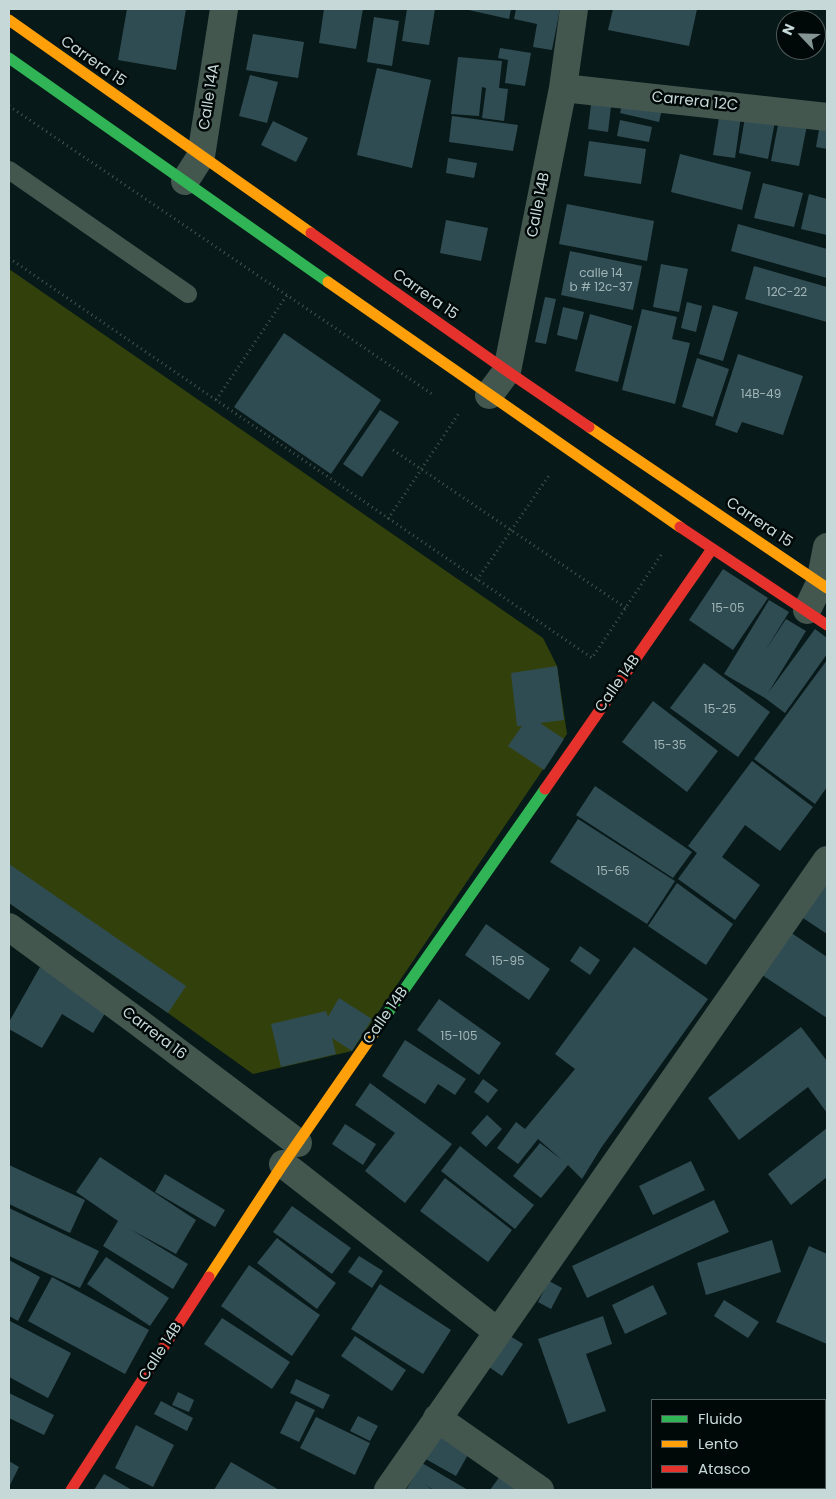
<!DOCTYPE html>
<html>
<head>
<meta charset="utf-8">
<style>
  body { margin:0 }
  #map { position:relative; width:836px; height:1499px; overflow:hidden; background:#081919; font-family:Poppins,sans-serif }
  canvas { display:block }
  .frame { position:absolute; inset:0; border:10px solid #c6d8d7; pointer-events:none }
  .legend { position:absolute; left:651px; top:1399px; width:175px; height:90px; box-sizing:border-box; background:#000808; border:1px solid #4f5b5b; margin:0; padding:6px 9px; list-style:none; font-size:15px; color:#c6d8d7 }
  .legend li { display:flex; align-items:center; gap:10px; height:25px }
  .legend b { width:25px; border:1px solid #4f5b5b }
  .north { position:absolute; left:776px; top:10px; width:50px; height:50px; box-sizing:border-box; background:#000808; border:1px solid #4f5b5b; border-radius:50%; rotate:294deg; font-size:14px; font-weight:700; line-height:20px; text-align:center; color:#c6d8d7 }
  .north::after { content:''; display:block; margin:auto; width:18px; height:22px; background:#849594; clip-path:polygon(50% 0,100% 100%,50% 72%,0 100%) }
</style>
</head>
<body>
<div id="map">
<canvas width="836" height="1499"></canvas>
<div class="frame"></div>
<ul class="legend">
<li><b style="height:6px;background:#30b455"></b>Fluido</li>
<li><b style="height:6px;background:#ff9f0a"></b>Lento</li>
<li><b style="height:6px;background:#e5322d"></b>Atasco</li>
</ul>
<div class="north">N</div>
</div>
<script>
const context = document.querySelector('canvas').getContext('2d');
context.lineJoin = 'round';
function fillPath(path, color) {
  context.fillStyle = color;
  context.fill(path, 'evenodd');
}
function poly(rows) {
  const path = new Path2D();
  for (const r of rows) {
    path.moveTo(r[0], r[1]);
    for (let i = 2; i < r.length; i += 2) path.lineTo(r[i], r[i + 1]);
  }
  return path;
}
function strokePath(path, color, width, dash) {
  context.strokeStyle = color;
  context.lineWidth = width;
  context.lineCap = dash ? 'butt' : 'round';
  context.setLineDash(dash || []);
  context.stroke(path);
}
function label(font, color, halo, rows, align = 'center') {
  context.font = font + ' Poppins,sans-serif';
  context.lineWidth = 5;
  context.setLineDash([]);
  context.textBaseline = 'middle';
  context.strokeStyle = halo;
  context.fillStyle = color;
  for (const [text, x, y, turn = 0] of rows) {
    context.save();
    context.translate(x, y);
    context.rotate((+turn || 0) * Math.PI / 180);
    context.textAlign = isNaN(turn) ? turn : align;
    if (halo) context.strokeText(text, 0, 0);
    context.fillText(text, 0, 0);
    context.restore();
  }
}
fillPath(poly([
  [9,269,543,638,557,666,567,734,352,1051,253,1074,168,1013,9,903]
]), '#32410c');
fillPath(poly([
  [127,9,186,9,176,70,118,60],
  [324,9,363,9,356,49,319,43],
  [407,9,435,9,429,45,402,41],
  [464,9,511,9,509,19],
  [516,9,560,9,552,50,533,47,537,24,514,19],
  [613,9,697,9,689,46,608,30],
  [374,17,399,21,392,66,367,62],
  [253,34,304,42,298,78,246,70],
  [500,48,531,53,525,86,505,83,508,60,498,58],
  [458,57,502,61,499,88,508,89,504,121,482,118,486,88,482,87,479,116,451,114],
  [377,68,431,80,412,168,357,155],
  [250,75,278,82,267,123,239,116],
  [592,96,612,98,608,132,588,129],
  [624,96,663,105,659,122,620,113],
  [721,105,742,109,735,158,713,155],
  [746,111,776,116,768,159,739,153],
  [780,115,808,120,799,166,771,161],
  [452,116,518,125,513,151,449,142],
  [821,118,827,119,827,149,816,147],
  [620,120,652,127,649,142,617,136],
  [273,121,308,138,296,162,261,145],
  [589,141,646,149,641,184,584,176],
  [680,154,751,172,742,210,671,192],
  [448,158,477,163,474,178,446,173],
  [763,183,803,193,794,227,754,218],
  [809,194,827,199,827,235,801,229],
  [567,204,654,221,647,261,559,244],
  [446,220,488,228,481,261,440,253],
  [738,224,827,249,827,278,731,251],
  [570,251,642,266,633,310,561,295],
  [661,264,688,269,679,312,653,307],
  [754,266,827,287,827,322,745,299],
  [545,297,556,299,546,344,535,342],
  [687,302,702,306,696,332,681,328],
  [713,305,738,312,723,361,699,354],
  [563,307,584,312,577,340,557,335],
  [642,309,677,317,672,339,690,343,675,404,622,390],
  [590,314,632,326,618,382,575,371],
  [284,333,381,400,331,474,234,407],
  [738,354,803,376,783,435,742,422,737,433,715,425],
  [697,358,729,369,713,417,682,407],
  [380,410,399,422,362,477,343,464],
  [723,569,768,598,733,650,689,620],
  [769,600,789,612,765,651,786,619,806,631,768,693,815,629,827,638,827,654,785,713,765,698,724,674],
  [827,660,827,787,815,804,754,759],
  [704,663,770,712,738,757,670,708],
  [557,666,564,720,540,723,564,739,544,770,508,746,522,726,517,726,511,673],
  [653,701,718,751,687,792,622,742],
  [752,761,813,807,780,851,745,825,722,857,760,885,735,920,678,879,697,853,688,846],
  [595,786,692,852,673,878,576,815],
  [578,819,675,881,647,924,550,862],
  [9,864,186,986,168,1013,9,903],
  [827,880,827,934,803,918],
  [677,883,733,924,706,965,648,926],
  [486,924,550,969,529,1000,465,955],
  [787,930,827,957,827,1018,759,973],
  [580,946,600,960,590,975,570,961],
  [634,947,708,999,601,1148,582,1179,568,1165,541,1198,513,1176,540,1143,562,1160,538,1139,518,1164,497,1148,516,1122,525,1129,575,1069,555,1054],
  [40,967,109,1007,93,1033,62,1014,42,1048,9,1029,9,1022],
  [339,998,372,1019,352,1051,332,1038,336,1054,281,1067,271,1024,326,1011,328,1017],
  [439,999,501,1043,479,1075,417,1030],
  [801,1027,827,1061,827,1113,808,1087,739,1140,708,1098],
  [405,1040,466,1079,455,1095,438,1084,425,1104,382,1076],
  [483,1079,498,1090,488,1103,474,1092],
  [370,1083,452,1144,405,1203,365,1171,395,1133,355,1105],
  [487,1115,502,1129,486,1147,471,1133],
  [345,1124,376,1144,363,1165,332,1144],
  [827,1128,827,1177,791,1205,768,1174],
  [460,1146,534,1205,515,1229,441,1171],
  [100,1157,196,1220,176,1254,130,1229,188,1264,173,1289,103,1246,118,1221,76,1192],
  [691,1161,705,1190,653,1215,639,1186],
  [9,1165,85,1200,70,1233,9,1204],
  [165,1174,225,1210,215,1227,155,1192],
  [445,1178,512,1230,488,1262,420,1211],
  [714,1200,729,1232,587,1298,572,1266],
  [292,1206,351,1248,332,1274,273,1232],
  [9,1208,99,1251,80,1288,9,1256],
  [277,1238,336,1283,317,1309,257,1263],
  [772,1240,781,1272,706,1295,697,1263],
  [809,1246,827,1254,827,1344,776,1322],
  [359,1256,383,1271,372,1288,348,1272],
  [106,1257,169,1298,150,1326,87,1284],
  [9,1260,40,1277,18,1321,9,1316],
  [249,1265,320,1315,292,1356,221,1306],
  [52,1277,149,1330,125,1374,28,1321],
  [549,1281,562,1288,551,1309,538,1302],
  [380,1284,451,1330,423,1374,351,1329],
  [653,1285,667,1314,625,1334,612,1305],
  [724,1300,759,1322,748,1338,714,1316],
  [603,1316,612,1344,586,1354,606,1411,568,1424,538,1339],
  [222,1318,290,1362,272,1389,204,1344],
  [10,1321,71,1353,48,1398,9,1377,9,1324],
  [355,1336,406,1370,392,1391,341,1356],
  [510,1336,523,1344,502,1376,489,1367],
  [296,1379,330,1395,323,1409,290,1393],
  [178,1392,194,1400,189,1412,172,1405],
  [9,1393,54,1415,44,1435,9,1418],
  [161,1401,193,1418,187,1431,154,1414],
  [296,1401,315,1410,299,1442,280,1433],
  [358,1416,378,1426,370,1441,350,1431],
  [316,1417,370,1443,355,1475,300,1448],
  [136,1425,174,1445,153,1487,115,1468],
  [436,1432,470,1451,456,1476,422,1457],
  [9,1461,19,1467,9,1487],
  [231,1462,279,1490,214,1490],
  [422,1463,468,1490,434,1490,425,1485,433,1490,406,1490],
  [503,1472,529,1490,490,1490],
  [104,1474,132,1490,94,1490],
  [684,1488,786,1488,784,1490,682,1490]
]), '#304c53');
strokePath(poly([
  [9,106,432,394],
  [9,258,592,658,663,552],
  [216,400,287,295],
  [393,450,626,608],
  [388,519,459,413],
  [477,580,550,474]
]), '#455550', 3, [1, 4]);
strokePath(poly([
  [9,170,188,294]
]), '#44574f', 18);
strokePath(poly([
  [563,88,827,117],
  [185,181,201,156,224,9],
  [489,395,507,371,563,88,574,9],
  [807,610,820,583,827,547],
  [9,927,138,1022,298,1143],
  [283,1164,498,1332],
  [437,1418,540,1490],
  [388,1490,827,860]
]), '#44574f', 28);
strokePath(poly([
  [9,58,328,282],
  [385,1017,545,789]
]), '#30b455', 11);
strokePath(poly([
  [9,20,311,233],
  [328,282,680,527],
  [589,427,827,588],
  [209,1277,283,1164,385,1017]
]), '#ff9f0a', 11);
strokePath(poly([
  [311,233,507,371,589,427],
  [680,527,827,625],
  [545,789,712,549],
  [71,1490,209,1277]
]), '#e5322d', 11);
label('12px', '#a0b5b6', null, [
  ["calle 14",601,274],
  ["b # 12c-37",601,288],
  ["12C-22",787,293],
  ["14B-49",761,395],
  ["15-05",728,609],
  ["15-25",720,710],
  ["15-35",670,746],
  ["15-65",613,872],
  ["15-95",508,962],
  ["15-105",459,1037]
]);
label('15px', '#c6d8d7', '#000808', [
  ["Carrera 15",93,62,35],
  ["Calle 14A",210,97,-81],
  ["Carrera 12C",695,102,6],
  ["Calle 14B",539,205,-79],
  ["Carrera 15",425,295,35],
  ["Carrera 15",759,523,34],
  ["Calle 14B",618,684,-55],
  ["Calle 14B",386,1016,-55],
  ["Carrera 16",154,1034,37],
  ["Calle 14B",161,1352,-57]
]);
</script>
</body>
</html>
